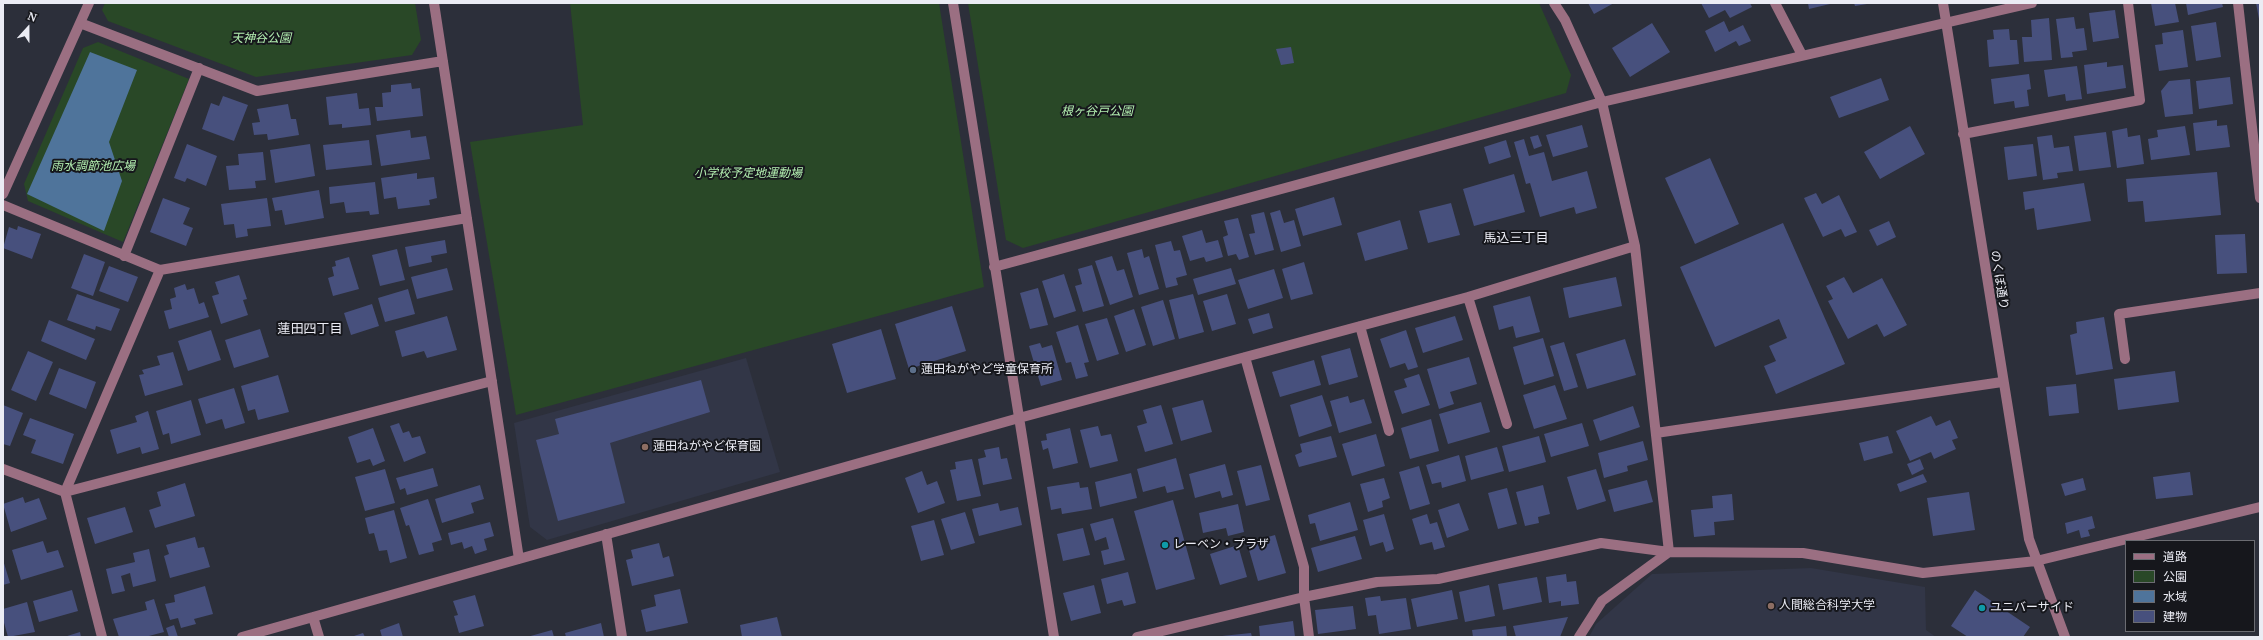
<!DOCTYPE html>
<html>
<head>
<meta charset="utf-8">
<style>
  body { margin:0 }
  #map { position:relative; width:2263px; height:640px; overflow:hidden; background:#2c2f3a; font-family:"Noto Serif","Noto Sans JP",serif }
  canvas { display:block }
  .frame { position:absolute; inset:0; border:4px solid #ebecf4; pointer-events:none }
  .legend { position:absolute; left:2125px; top:540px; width:130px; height:92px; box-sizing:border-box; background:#16171c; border:1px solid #6b6c72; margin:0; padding:5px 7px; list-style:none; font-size:12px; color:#ebecf4 }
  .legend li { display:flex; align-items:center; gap:8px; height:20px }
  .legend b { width:20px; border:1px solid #6b6c72 }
  .north { position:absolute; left:8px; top:8px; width:40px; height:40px; -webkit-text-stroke:3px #16171c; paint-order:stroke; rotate:21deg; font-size:11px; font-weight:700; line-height:16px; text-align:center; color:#ebecf4 }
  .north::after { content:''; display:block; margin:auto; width:14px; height:18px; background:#ebecf4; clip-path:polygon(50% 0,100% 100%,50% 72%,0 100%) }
</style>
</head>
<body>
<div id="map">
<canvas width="2263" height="640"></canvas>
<div class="frame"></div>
<ul class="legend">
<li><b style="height:5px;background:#9b6f82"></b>道路</li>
<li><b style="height:11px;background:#294827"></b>公園</li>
<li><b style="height:11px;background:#4f749b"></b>水域</li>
<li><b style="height:11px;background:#47507d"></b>建物</li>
</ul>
<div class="north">N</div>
</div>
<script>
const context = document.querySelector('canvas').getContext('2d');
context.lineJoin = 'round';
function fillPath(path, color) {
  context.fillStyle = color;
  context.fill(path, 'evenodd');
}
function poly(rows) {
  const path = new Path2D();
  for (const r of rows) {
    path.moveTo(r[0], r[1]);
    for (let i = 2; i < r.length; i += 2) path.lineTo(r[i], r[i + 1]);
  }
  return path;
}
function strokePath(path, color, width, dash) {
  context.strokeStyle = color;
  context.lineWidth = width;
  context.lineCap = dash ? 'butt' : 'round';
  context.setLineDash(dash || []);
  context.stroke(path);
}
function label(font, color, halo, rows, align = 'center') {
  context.font = font + ' "Noto Serif","Noto Sans JP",serif';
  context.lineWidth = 4;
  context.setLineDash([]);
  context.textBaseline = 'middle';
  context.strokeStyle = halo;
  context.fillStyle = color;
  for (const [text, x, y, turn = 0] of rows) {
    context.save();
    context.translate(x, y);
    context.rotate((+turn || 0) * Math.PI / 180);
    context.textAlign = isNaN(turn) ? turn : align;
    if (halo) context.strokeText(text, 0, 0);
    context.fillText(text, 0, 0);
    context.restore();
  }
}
fillPath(poly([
  [746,358,780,472,547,540,530,527,514,423],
  [1811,568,1925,587,1926,630,1936,637,1589,637,1596,624,1652,574]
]), '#323647');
fillPath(poly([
  [105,3,415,3,421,40,412,55,256,77,108,21,102,10],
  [570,3,939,3,984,287,516,415,470,142,583,125],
  [968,3,1539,3,1571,75,1566,93,1023,248,1006,240],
  [98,42,189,79,123,242,28,201,24,184,83,48]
]), '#294827');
fillPath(poly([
  [90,52,137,70,109,142,122,181,104,231,27,194]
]), '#4f749b');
fillPath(poly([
  [1588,3,1614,3,1594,14],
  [1701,3,1750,3,1752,7,1730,18,1725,10,1709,18],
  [1808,3,1830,3,1830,4,1809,9],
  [1854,3,1866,3,1867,4,1855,6],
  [2151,3,2175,3,2179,22,2155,26],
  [2186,3,2222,3,2223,7,2188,15],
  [2256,3,2260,3,2260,19,2259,19],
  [2115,10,2119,38,2093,42,2089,13],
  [2074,17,2076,29,2084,28,2087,50,2072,52,2073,57,2061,58,2056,19],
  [2049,18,2052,60,2024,62,2022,37,2032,37,2031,20],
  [1724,21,1729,32,1743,25,1751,41,1739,46,1736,41,1715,52,1705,31],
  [2216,22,2221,57,2196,61,2191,26],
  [1652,23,1670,52,1630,77,1612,48],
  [2009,29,2010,40,2017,40,2019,64,1989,67,1987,40,1994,39,1993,30],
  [2183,30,2188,67,2159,71,2155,45,2163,44,2162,33],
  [1291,47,1294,63,1281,65,1276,49],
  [2107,62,2107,67,2123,65,2126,88,2087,94,2084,65],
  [2077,66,2082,99,2066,101,2065,94,2048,97,2044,70],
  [2029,74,2031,89,2027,90,2029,106,2015,108,2014,101,1994,104,1991,79],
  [2230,77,2233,104,2199,109,2196,81],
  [1881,78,1889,100,1839,118,1830,97],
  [2190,79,2193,114,2165,117,2161,91,2169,81],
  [411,83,412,89,420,88,423,116,377,121,375,107,383,107,382,93,391,92,391,85],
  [357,93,359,109,369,108,371,125,342,128,342,124,329,125,326,97],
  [223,96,248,105,234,141,202,129,211,103,219,106],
  [288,104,291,119,296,119,299,135,268,140,267,134,254,135,252,123,260,122,257,109],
  [2217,120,2217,126,2227,125,2230,147,2196,151,2193,123],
  [1582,125,1588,147,1553,157,1546,135],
  [1910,126,1925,154,1880,179,1864,152],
  [2185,126,2190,155,2151,160,2148,139,2158,137,2157,130],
  [2127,128,2128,137,2140,135,2144,164,2117,168,2112,131],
  [410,130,411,138,426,136,430,159,381,166,376,135],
  [2106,132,2111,167,2079,171,2074,136],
  [1538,135,1542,146,1534,149,1530,137],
  [2052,135,2054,148,2069,146,2073,171,2057,173,2058,178,2043,180,2037,137],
  [1524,139,1529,156,1544,152,1552,181,1587,171,1597,208,1576,214,1574,207,1540,217,1530,183,1526,184,1514,142],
  [369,140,372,165,326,170,323,145],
  [1506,140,1511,157,1489,164,1484,147],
  [187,144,217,156,206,186,187,178,185,182,174,178],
  [310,144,315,176,275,183,270,150],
  [2033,144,2037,176,2008,180,2004,147],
  [263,152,266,180,255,181,256,188,229,190,226,166,239,165,238,154],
  [1710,158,1739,224,1695,244,1665,178],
  [2217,172,2221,215,2145,222,2143,201,2128,202,2126,179],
  [417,173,417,179,434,177,437,198,429,200,430,205,398,209,396,197,384,199,381,178],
  [1514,174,1525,212,1474,226,1463,189],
  [375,182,379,214,370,215,369,211,346,213,344,202,330,204,329,187],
  [2084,183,2091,221,2037,230,2034,208,2025,210,2023,192],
  [319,190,324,218,285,225,282,210,275,211,272,198],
  [1816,193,1822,204,1839,195,1857,232,1845,237,1841,229,1823,237,1804,198],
  [1334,197,1342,225,1303,236,1295,209],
  [163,198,190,208,183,224,193,228,186,246,150,232],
  [267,198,271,226,247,229,248,236,236,238,234,224,224,225,221,204],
  [1451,203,1460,235,1428,243,1419,211],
  [1280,210,1284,223,1294,220,1301,246,1281,252,1270,213],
  [1264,212,1274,250,1255,255,1249,234,1255,233,1251,215],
  [1238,218,1249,257,1239,260,1236,254,1228,256,1223,237,1228,235,1224,221],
  [1400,220,1408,249,1365,261,1357,233],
  [1889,221,1896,237,1877,246,1869,230],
  [1783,223,1845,364,1776,394,1764,366,1776,361,1769,346,1787,338,1779,319,1715,347,1680,267],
  [18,226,41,234,32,259,3,248,9,227,17,230],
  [1202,230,1206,243,1218,240,1223,257,1206,262,1204,257,1190,261,1182,236],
  [2245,234,2247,273,2217,274,2215,235],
  [445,240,447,253,431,256,432,262,409,267,405,247],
  [1171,241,1174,251,1180,250,1187,275,1176,278,1178,285,1166,288,1155,245],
  [397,249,405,280,380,286,372,255],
  [1142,249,1144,258,1149,256,1159,289,1139,295,1127,253],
  [84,254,105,262,93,296,71,288],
  [1112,256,1117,271,1124,269,1133,297,1110,305,1095,261],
  [349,257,359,289,333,296,328,278,334,276,332,267,336,266,335,261],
  [1304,262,1313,294,1291,300,1282,269],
  [1092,265,1104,306,1083,312,1075,286,1082,284,1078,269],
  [109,266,138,277,128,302,99,291],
  [447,268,453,290,417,299,411,277],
  [1231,268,1236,284,1198,295,1193,279],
  [1274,269,1283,298,1248,309,1238,280],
  [1064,274,1076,311,1054,318,1042,281],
  [239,275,247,299,243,300,248,315,221,324,212,296,219,294,215,282],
  [1616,277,1622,306,1569,318,1563,288],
  [1844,277,1853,293,1882,278,1907,325,1884,337,1877,324,1848,339,1828,301,1833,299,1826,286],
  [185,284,187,290,194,288,199,304,204,302,209,317,169,329,164,311,172,309,170,299,176,297,174,288],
  [1038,288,1048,325,1030,329,1020,293],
  [408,289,415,314,385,322,378,298],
  [77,294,120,309,111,331,96,326,95,330,67,320],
  [1193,294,1204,332,1179,339,1169,300],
  [1227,294,1236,324,1212,331,1203,301],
  [1530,296,1540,332,1516,338,1513,326,1499,330,1493,306],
  [1163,300,1175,339,1153,346,1141,307],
  [372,304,379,326,351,335,344,313],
  [952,306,966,351,909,369,895,324],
  [1134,309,1146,345,1126,352,1114,316],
  [1269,313,1273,328,1253,334,1248,319],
  [447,316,457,350,427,358,424,351,402,357,395,331],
  [1455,316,1463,340,1423,353,1415,328],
  [2104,317,2113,369,2076,375,2070,335,2077,333,2076,322],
  [1107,318,1119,354,1097,361,1085,324],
  [49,320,95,339,86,360,41,341],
  [1078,325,1089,362,1084,363,1088,376,1076,379,1071,362,1066,363,1056,332],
  [260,329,269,357,234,368,225,340],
  [881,329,896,379,847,393,832,344],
  [211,330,221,360,188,371,178,341],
  [1406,330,1418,367,1408,370,1405,363,1390,368,1380,339],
  [1543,338,1554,376,1524,385,1513,347],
  [1625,339,1636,375,1587,389,1576,354],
  [1564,342,1578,387,1564,391,1550,346],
  [1040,343,1042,348,1052,345,1062,380,1041,386,1029,346],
  [1350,348,1358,377,1329,385,1321,356],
  [28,351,53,362,36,401,11,390],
  [173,352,183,385,145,396,139,375,144,374,142,370,160,365,157,356],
  [1469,357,1477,384,1450,392,1454,404,1439,409,1427,369],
  [1314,360,1321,385,1280,397,1272,372],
  [59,368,96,382,86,409,49,394],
  [2175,371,2179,402,2118,410,2114,379],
  [1419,374,1430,405,1402,414,1394,391,1407,387,1404,379],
  [278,375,289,412,258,420,255,409,248,411,241,386],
  [701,380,710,412,610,443,625,503,558,521,536,440,559,434,555,419],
  [2076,384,2079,413,2049,416,2046,387],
  [1555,385,1567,419,1534,429,1523,395],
  [234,388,245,423,225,429,222,419,206,424,198,399],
  [1322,395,1332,426,1299,437,1290,405],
  [1348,396,1350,403,1364,399,1372,423,1339,433,1330,401],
  [191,400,201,435,171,444,169,433,163,435,156,411],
  [1203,400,1212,432,1181,441,1172,408],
  [1481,402,1490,432,1448,444,1439,414],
  [3,405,23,413,10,446,3,444],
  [1161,405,1173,444,1145,452,1137,426,1147,423,1143,410],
  [1633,406,1640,427,1600,441,1593,420],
  [148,411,159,449,142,454,140,447,117,454,110,430,137,422,135,416],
  [1931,416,1936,426,1950,420,1958,438,1952,440,1956,449,1934,459,1931,452,1910,461,1896,431],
  [30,418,74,434,63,464,31,453,36,440,23,435],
  [1431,419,1439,451,1410,459,1401,428],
  [399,423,403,433,409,431,412,438,420,436,426,453,404,462,390,426],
  [1582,423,1589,446,1551,457,1544,434],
  [1098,426,1101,436,1111,434,1118,461,1090,468,1080,430],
  [373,428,385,461,373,466,370,459,357,463,348,437],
  [1070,428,1078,463,1053,469,1048,448,1043,450,1041,441,1047,440,1046,434],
  [1376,434,1385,466,1352,476,1342,444],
  [1331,436,1337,457,1299,467,1295,455,1302,452,1300,444],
  [1539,436,1546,462,1509,472,1502,446],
  [1888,436,1893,453,1864,461,1859,443],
  [1643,441,1648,460,1627,466,1628,471,1604,478,1598,453],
  [999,447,1001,459,1007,458,1012,479,983,485,978,459,986,457,984,450],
  [1497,447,1504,471,1471,480,1465,456],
  [1459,455,1466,481,1442,488,1441,482,1432,484,1426,465],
  [1176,458,1184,489,1167,493,1165,486,1143,492,1137,469],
  [972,459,981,496,957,501,950,470,956,469,955,462],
  [1920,459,1924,469,1912,475,1907,464],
  [1225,464,1233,495,1222,498,1220,491,1195,498,1189,474],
  [1261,465,1270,500,1246,506,1237,471],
  [1419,466,1430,504,1410,510,1399,472],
  [433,468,438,486,407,495,405,488,400,490,396,478],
  [385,469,395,503,365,511,355,477],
  [1596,469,1606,501,1577,510,1567,477],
  [922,471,927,485,937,481,945,503,918,513,905,478],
  [2190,472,2193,495,2156,499,2153,477],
  [1131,473,1137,498,1100,507,1095,482],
  [1923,474,1927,482,1900,492,1897,484],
  [1384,478,1390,498,1382,501,1383,507,1368,512,1360,484],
  [2083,478,2086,490,2065,496,2061,484],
  [1647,480,1653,502,1614,512,1608,490],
  [1079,482,1080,488,1088,487,1092,509,1062,514,1061,508,1051,510,1047,487],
  [185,483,195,516,155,528,149,510,161,506,157,492],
  [480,485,484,499,471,503,474,513,442,523,435,499],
  [1543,485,1550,514,1538,517,1539,523,1525,526,1516,492],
  [1507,488,1517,524,1498,529,1488,493],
  [1969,492,1975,530,1933,536,1927,498],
  [1732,494,1734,520,1714,522,1715,535,1694,537,1691,510,1713,508,1712,496],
  [23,497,25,503,39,498,47,519,11,532,3,504],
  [428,499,442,540,432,543,434,551,419,555,409,525,406,526,400,508],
  [1173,500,1195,579,1156,590,1134,511],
  [1350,502,1358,530,1320,541,1315,523,1310,524,1308,515],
  [998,503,1000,511,1018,507,1022,525,979,536,972,509],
  [1459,503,1469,530,1447,538,1438,510],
  [1238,504,1244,532,1228,536,1226,528,1203,533,1199,513],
  [125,507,133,532,95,544,87,518],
  [394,510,407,558,390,563,387,550,379,551,374,533,369,534,365,518],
  [965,512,975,543,951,550,941,519],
  [1384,514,1394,549,1386,552,1383,542,1370,546,1363,520],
  [1427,514,1430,524,1437,522,1445,547,1434,550,1432,542,1420,545,1412,519],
  [2092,516,2095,528,2088,530,2090,536,2081,538,2079,530,2067,534,2065,523],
  [1113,518,1125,560,1104,565,1101,551,1109,549,1106,537,1095,541,1090,524],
  [934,520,944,555,921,561,911,526],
  [490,522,494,536,484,539,487,550,475,554,472,546,464,549,462,542,451,545,448,533],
  [1083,528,1090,555,1063,561,1057,534],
  [1275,535,1286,573,1258,581,1247,543],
  [1355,536,1362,559,1318,572,1311,548],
  [195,537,198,548,204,547,210,567,170,578,164,556,169,554,166,545],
  [43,541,47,553,58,550,64,567,21,580,12,550],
  [659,543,663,558,669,556,674,576,632,586,626,560,633,558,631,550],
  [1238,545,1247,577,1220,585,1210,554],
  [149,549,156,581,133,587,130,573,121,576,125,591,112,594,106,569,135,562,133,553],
  [3,560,10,583,3,585],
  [1128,572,1136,603,1124,606,1122,600,1107,604,1101,579],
  [1566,574,1567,582,1576,581,1579,604,1561,606,1561,601,1549,603,1546,577],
  [1537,577,1542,602,1503,610,1498,584],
  [1094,585,1101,613,1071,621,1063,593],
  [1489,585,1495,616,1465,622,1459,592],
  [205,586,213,614,194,619,196,624,181,628,178,618,170,620,165,604,175,602,174,595],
  [680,589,688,623,646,632,641,610,656,606,654,595],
  [72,590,78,611,39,622,33,601],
  [1452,590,1458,619,1417,627,1411,599],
  [1975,590,2030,627,2023,637,1968,637,1951,626],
  [475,595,484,626,459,633,454,616,458,615,453,601],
  [1380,596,1381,601,1406,598,1411,629,1379,634,1376,615,1368,616,1365,598],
  [154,599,164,632,145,637,119,637,113,619,147,610,145,602],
  [27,602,35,632,8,637,3,619,3,609],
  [1353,606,1356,629,1318,634,1315,610],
  [777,617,782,637,742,637,740,625],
  [1568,617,1560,637,1516,637,1513,626],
  [1293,621,1295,637,1260,637,1259,626],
  [399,623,403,637,382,637,380,630],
  [601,623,604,637,566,637,565,633],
  [174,625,178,637,169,637,166,628],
  [1506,626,1507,637,1473,637,1472,630],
  [552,630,554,637,527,637],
  [80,632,81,637,64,637],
  [363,633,365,637,351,637],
  [1251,633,1252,637,1222,637,1222,636]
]), '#47507d');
strokePath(poly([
  [434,3,519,559],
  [953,3,1054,637],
  [1554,3,1565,20,1602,102,1635,246,1669,552,1602,601,1579,637],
  [1775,3,1802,55],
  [1943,3,2029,539,2065,637],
  [2238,3,2260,198],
  [80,23,257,91,443,61],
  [1963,134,2140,100,2128,3],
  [3,194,89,3],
  [3,205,160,270,467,218],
  [124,256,199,68],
  [994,267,1602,102,2032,3],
  [1468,297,1507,424],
  [1360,326,1389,431],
  [1245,357,1304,567,1304,597,1309,637],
  [2125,359,2119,314,2260,293],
  [1656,433,2002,382],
  [3,469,65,492,492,381],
  [606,534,622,637],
  [313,617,319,637],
  [102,637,65,492,160,270],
  [242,637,1019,418,1468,297,1635,246],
  [1137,637,1304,597,1377,582,1438,579,1601,543,1669,552,1803,553,1923,573,2036,561,2260,507]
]), '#9b6f82', 10);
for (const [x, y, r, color] of [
  [913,370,4,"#5c6f8a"],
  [645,447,4,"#8d6e63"],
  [1165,545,4,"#0f9aa8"],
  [1771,606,4,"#8d6e63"],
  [1982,608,4,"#0f9aa8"]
]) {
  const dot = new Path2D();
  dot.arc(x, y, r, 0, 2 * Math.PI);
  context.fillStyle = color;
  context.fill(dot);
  strokePath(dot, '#16171c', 1.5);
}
label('italic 12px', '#b3efb0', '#16171c', [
  ["天神谷公園",261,39],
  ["根ヶ谷戸公園",1097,112],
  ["雨水調節池広場",93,167],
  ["小学校予定地運動場",748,174]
]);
label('12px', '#ebecf4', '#16171c', [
  ["のくぼ通り",1999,280,81]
]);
label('12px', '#ebecf4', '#16171c', [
  ["蓮田ねがやど学童保育所",921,370],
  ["蓮田ねがやど保育園",653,447],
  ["レーベン・プラザ",1173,545],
  ["人間総合科学大学",1779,606],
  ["ユニバーサイド",1990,608]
], 'left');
label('13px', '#ebecf4', '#16171c', [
  ["馬込三丁目",1516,238],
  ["蓮田四丁目",310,329]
]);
</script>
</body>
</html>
